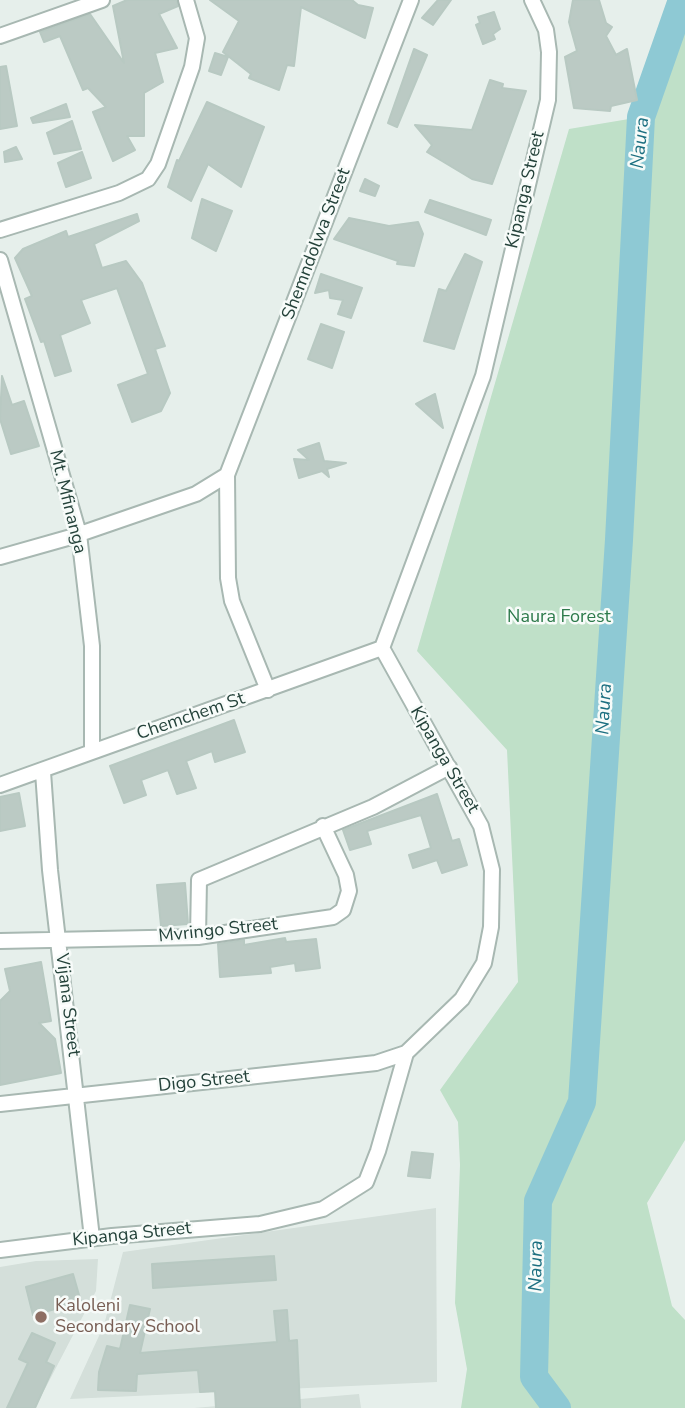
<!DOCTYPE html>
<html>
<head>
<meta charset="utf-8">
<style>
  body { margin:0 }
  canvas { display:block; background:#e6efeb }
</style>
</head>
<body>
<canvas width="685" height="1408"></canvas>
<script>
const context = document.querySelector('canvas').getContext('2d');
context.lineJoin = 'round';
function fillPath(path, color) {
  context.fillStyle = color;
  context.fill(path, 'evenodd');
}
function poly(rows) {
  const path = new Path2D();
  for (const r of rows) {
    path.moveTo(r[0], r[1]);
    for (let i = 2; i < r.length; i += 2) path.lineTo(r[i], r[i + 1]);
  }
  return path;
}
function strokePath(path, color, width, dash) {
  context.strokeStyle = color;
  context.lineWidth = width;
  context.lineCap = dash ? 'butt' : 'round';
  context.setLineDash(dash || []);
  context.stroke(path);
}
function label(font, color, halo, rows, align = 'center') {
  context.font = font + ' "Nunito Sans",sans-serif';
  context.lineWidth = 5;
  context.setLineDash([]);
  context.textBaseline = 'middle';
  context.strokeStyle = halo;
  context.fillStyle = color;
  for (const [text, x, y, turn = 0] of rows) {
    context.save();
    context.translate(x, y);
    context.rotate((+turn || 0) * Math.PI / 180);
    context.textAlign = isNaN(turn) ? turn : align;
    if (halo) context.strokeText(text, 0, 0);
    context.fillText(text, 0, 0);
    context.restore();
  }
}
fillPath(poly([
  [436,1208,437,1382,70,1399,104,1325,123,1252],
  [98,1259,96,1291,35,1408,0,1408,0,1267,36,1261],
  [359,1394,361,1408,194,1408]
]), '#d4dfda');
fillPath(poly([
  [682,0,685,0,685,1140,647,1203,672,1306,685,1320,685,1408,461,1408,467,1369,455,1303,460,1165,458,1122,440,1090,518,982,507,750,417,651,569,129,641,117]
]), '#bfe0c8');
strokePath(poly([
  [557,1408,534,1377,538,1201,582,1102,619,540,641,117,682,0]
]), '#8ec9d4', 28);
const building = poly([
  [127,0,177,0,178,6,159,14,177,48,155,53,163,82,144,93,144,136,127,136,135,150,113,161,93,112,106,107,88,88,83,90,60,36,44,42,40,32,90,14,124,63,113,6,127,0],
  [210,0,352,0,358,5,373,8,365,38,301,7,294,66,287,65,279,90,249,78,251,74,223,52,239,21,210,0],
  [438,0,451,0,433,25,422,18,438,0],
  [573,0,599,0,606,23,612,27,606,36,616,55,627,49,637,100,611,106,610,111,574,108,565,57,577,51,569,22,573,0],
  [494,12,500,29,493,34,495,39,483,44,476,25,480,23,478,17,494,12],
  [414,49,427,55,397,127,388,123,414,49],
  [215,53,228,57,221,75,209,71,215,53],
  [6,66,17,126,0,129,0,67,6,66],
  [490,80,503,84,502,88,526,91,492,184,472,179,427,152,432,145,415,125,472,130,490,80],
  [207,102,264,127,241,187,208,164,191,201,168,187,177,160,179,161,207,102],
  [66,104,70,117,33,123,31,118,66,104],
  [72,121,81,149,54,154,47,133,72,121],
  [16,147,22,159,5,162,4,152,16,147],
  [82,152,91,178,66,187,58,163,82,152],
  [365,179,379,186,375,196,360,191,365,179],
  [202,199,232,211,216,251,192,238,202,199],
  [430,200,491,220,486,235,425,212,430,200],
  [137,214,139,221,94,244,102,268,126,261,142,283,165,346,155,349,170,393,161,411,132,422,118,385,148,374,117,288,81,300,90,323,60,335,71,371,55,376,44,341,41,342,25,299,32,296,15,258,23,249,66,231,68,237,137,214],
  [349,218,389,226,418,222,423,234,414,266,397,264,398,261,334,239,349,218],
  [465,254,482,262,454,349,424,341,439,289,446,291,465,254],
  [321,274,362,288,351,318,338,314,343,300,330,298,329,290,315,293,321,274],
  [321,324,344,332,332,368,308,359,321,324],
  [2,376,12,405,24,401,39,446,11,454,0,419,2,376],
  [435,394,443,428,416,404,435,394],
  [319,443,324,461,346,463,327,469,329,477,322,471,299,478,294,459,309,460,298,450,319,443],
  [234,720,245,752,215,762,212,751,186,761,196,788,177,794,168,770,141,780,146,795,124,803,110,766,234,720],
  [19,793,25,826,0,831,0,797,19,793],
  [437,794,452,841,459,839,467,865,442,873,437,860,413,868,409,855,431,848,421,815,367,831,371,844,350,850,343,830,437,794],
  [185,883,188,924,161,926,157,885,185,883],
  [285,938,286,942,316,939,320,968,296,971,295,963,270,967,271,973,220,977,218,944,244,940,244,945,285,938],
  [41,962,51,1021,39,1023,55,1039,61,1073,0,1085,0,1001,10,991,5,969,41,962],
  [412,1152,433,1154,430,1178,408,1176,412,1152],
  [274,1256,276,1280,153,1288,152,1264,274,1256],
  [73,1274,81,1302,33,1315,26,1287,73,1274],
  [130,1305,150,1309,140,1353,277,1342,274,1311,287,1310,289,1341,297,1340,300,1408,216,1408,215,1391,200,1392,198,1370,137,1374,136,1391,98,1390,99,1372,107,1346,120,1349,130,1305],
  [32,1333,55,1343,46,1362,54,1366,35,1408,7,1408,28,1363,19,1359,32,1333]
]);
fillPath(building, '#bbcac4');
strokePath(building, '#b8c9c2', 2);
const street = poly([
  [0,36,102,0],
  [0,230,119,193,148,179,158,164,192,67,197,38,186,0],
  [0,260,79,534,92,646,92,750],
  [227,475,228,578,232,601,268,690],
  [0,557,71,537,196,494,227,475,411,0],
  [43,772,50,870,92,1238],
  [0,785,382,648],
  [198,937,199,880,373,807,449,767],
  [0,941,198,937,333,917,343,910,349,891,346,875,323,826],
  [0,1104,376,1063,406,1053],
  [0,1250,112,1236,260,1224,323,1209,366,1182,378,1151,406,1053,462,999,484,963,491,927,492,870,481,826,382,648,483,376,548,100,549,52,546,30,532,0]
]);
strokePath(street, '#a8b8b2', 18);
strokePath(street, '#fff', 14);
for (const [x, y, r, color] of [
  [41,1317,7,"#8d6e63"]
]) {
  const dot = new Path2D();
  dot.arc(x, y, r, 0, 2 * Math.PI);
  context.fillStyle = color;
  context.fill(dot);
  strokePath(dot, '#f7fbf9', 2.5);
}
label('18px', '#24423a', '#f7fbf9', [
  ["Kipanga Street",526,190,-77],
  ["Shemndolwa Street",317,244,-69],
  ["Mt. Mfinanga",67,502,76],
  ["Chemchem St",191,717,-19],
  ["Kipanga Street",444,760,60],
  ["Mvringo Street",218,931,-6],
  ["Vijana Street",67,1005,83],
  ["Digo Street",204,1082,-6],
  ["Kipanga Street",132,1235,-6]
]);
label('18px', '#2d7a4b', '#f7fbf9', [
  ["Naura Forest",559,618]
]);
label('18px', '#785e54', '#f7fbf9', [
  ["Kaloleni",55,1307],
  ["Secondary School",55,1328]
], 'left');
label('italic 19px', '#1c6f80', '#f7fbf9', [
  ["Naura",641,143,-84],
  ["Naura",605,709,-87],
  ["Naura",537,1266,-89]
]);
</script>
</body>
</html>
